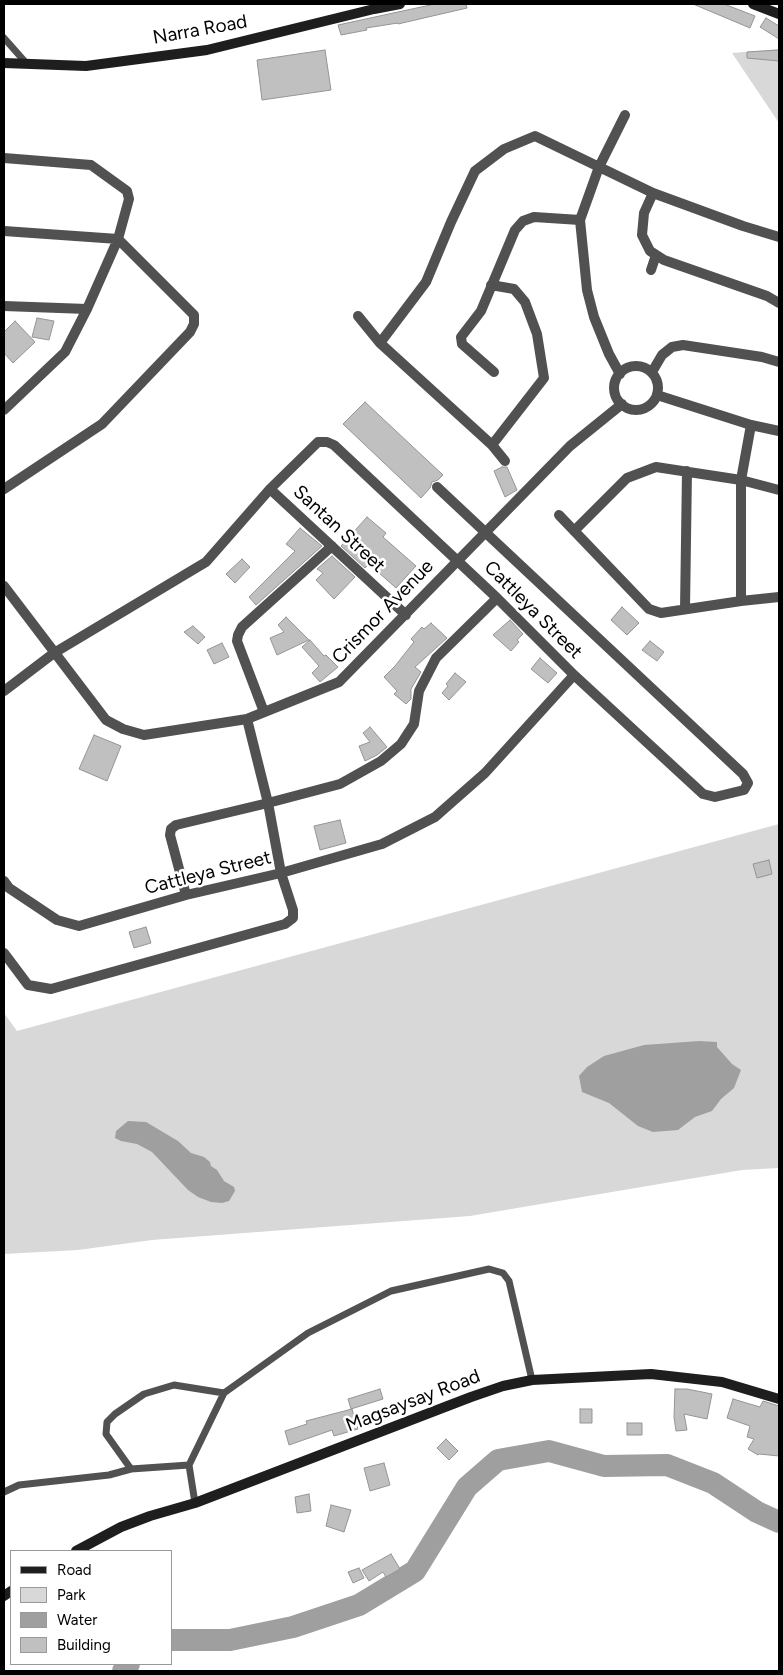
<!DOCTYPE html>
<html>
<head>
<meta charset="utf-8">
<style>
  body { margin:0 }
  #map { position:relative; width:783px; height:1675px; overflow:hidden; background:#fff; font-family:Figtree,sans-serif }
  canvas { display:block }
  .frame { position:absolute; inset:0; border:5px solid #000; pointer-events:none }
  .legend { position:absolute; left:10px; top:1550px; width:162px; height:115px; box-sizing:border-box; background:#fff; border:1px solid #999; margin:0; padding:6px 9px; list-style:none; font-size:15px; color:#000 }
  .legend li { display:flex; align-items:center; gap:10px; height:25px }
  .legend b { width:25px; border:1px solid #999 }
</style>
</head>
<body>
<div id="map">
<canvas width="783" height="1675"></canvas>
<div class="frame"></div>
<ul class="legend">
<li><b style="height:6px;background:#1e1e1e"></b>Road</li>
<li><b style="height:14px;background:#d8d8d8"></b>Park</li>
<li><b style="height:14px;background:#9f9f9f"></b>Water</li>
<li><b style="height:14px;background:#c0c0c0"></b>Building</li>
</ul>
</div>
<script>
const context = document.querySelector('canvas').getContext('2d');
context.lineJoin = 'round';
function fillPath(path, color) {
  context.fillStyle = color;
  context.fill(path, 'evenodd');
}
function poly(rows) {
  const path = new Path2D();
  for (const r of rows) {
    if (r.length === 3) {
      path.moveTo(r[0] + r[2], r[1]);
      path.arc(r[0], r[1], r[2], 0, 2 * Math.PI);
      continue;
    }
    path.moveTo(r[0], r[1]);
    for (let i = 2; i < r.length; i += 2) path.lineTo(r[i], r[i + 1]);
  }
  return path;
}
function strokePath(path, color, width, dash) {
  context.strokeStyle = color;
  context.lineWidth = width;
  context.lineCap = dash ? 'butt' : 'round';
  context.setLineDash(dash || []);
  context.stroke(path);
}
function label(font, color, halo, rows, align = 'center') {
  context.font = font + ' Figtree,sans-serif';
  context.lineWidth = 5;
  context.setLineDash([]);
  context.textBaseline = 'middle';
  context.strokeStyle = halo;
  context.fillStyle = color;
  for (const [text, x, y, turn = 0] of rows) {
    context.save();
    context.translate(x, y);
    context.rotate((+turn || 0) * Math.PI / 180);
    context.textAlign = isNaN(turn) ? turn : align;
    if (halo) context.strokeText(text, 0, 0);
    context.fillText(text, 0, 0);
    context.restore();
  }
}
fillPath(poly([
  [779,49,779,123,732,53],
  [779,824,779,1168,742,1170,470,1216,152,1240,78,1250,4,1254,4,1013,17,1031]
]), '#d8d8d8');
fillPath(poly([
  [699,1041,717,1042,717,1047,732,1064,741,1070,734,1088,721,1099,712,1111,695,1117,678,1130,653,1132,638,1126,609,1103,582,1092,579,1076,587,1067,604,1056,644,1045],
  [128,1121,146,1122,178,1141,191,1153,204,1157,210,1162,211,1166,217,1170,224,1181,234,1187,235,1191,229,1201,222,1203,211,1202,198,1197,188,1190,152,1152,137,1144,121,1141,115,1138,116,1131]
]), '#9f9f9f');
strokePath(poly([
  [171,1640,230,1640,293,1627,359,1605,415,1571,467,1487,498,1460,549,1451,604,1466,667,1465,713,1483,757,1512,779,1522],
  [123,1671,129,1664]
]), '#9f9f9f', 22);
const building = poly([
  [435,4,466,4,467,8,398,24,398,23,366,28,367,30,341,35,338,25,435,4],
  [693,4,724,4,755,16,750,28,693,4],
  [766,18,779,26,779,39,760,27,766,18],
  [325,50,331,90,262,100,257,60,325,50],
  [779,50,779,61,747,58,747,52,779,50],
  [37,318,54,321,49,340,32,337,37,318],
  [15,321,35,342,13,363,4,353,4,332,15,321],
  [365,402,443,475,438,480,432,482,430,488,421,498,343,424,365,402],
  [502,467,507,467,517,490,505,497,494,471,502,467],
  [367,517,386,533,383,537,416,566,396,588,369,564,365,568,341,546,367,517],
  [300,528,322,546,256,605,249,597,295,551,286,544,300,528],
  [332,556,355,577,334,599,316,580,323,573,317,569,332,556],
  [242,559,250,567,235,583,226,574,242,559],
  [622,607,639,623,627,635,611,620,622,607],
  [286,617,309,640,277,655,270,638,284,632,278,625,286,617],
  [510,620,523,634,517,640,519,642,511,651,493,635,510,620],
  [431,623,447,638,415,667,421,672,411,689,411,699,406,704,394,694,397,691,384,677,395,666,414,642,411,639,422,627,424,629,431,623],
  [193,626,205,637,198,644,184,632,193,626],
  [310,640,324,656,326,655,338,667,320,682,312,673,319,666,302,647,310,640],
  [650,641,664,652,657,661,642,650,650,641],
  [222,643,229,657,214,664,207,650,222,643],
  [540,658,557,673,548,683,531,669,540,658],
  [455,673,466,682,449,700,442,693,448,686,446,684,455,673],
  [370,727,387,747,377,755,365,761,359,746,370,742,363,733,370,727],
  [94,735,121,746,107,781,79,769,94,735],
  [340,820,346,843,320,850,314,826,340,820],
  [769,860,772,874,757,878,753,864,769,860],
  [146,927,151,943,134,948,129,932,146,927],
  [380,1389,383,1399,351,1409,348,1399,380,1389],
  [675,1389,687,1389,712,1394,707,1419,684,1414,687,1430,676,1431,674,1417,675,1389],
  [733,1399,760,1407,763,1401,779,1406,779,1456,759,1454,758,1455,748,1449,754,1439,747,1437,750,1426,727,1418,733,1399],
  [352,1409,358,1429,334,1436,332,1430,289,1445,285,1431,307,1424,306,1421,352,1409],
  [580,1409,592,1409,592,1423,580,1423,580,1409],
  [627,1423,642,1423,642,1435,627,1435,627,1423],
  [446,1439,458,1451,449,1460,437,1448,446,1439],
  [384,1463,390,1485,370,1491,364,1468,384,1463],
  [309,1494,311,1511,297,1513,295,1497,309,1494],
  [331,1505,351,1510,344,1532,326,1526,331,1505],
  [391,1554,400,1569,386,1577,383,1572,369,1581,362,1570,391,1554],
  [359,1568,364,1578,353,1583,348,1572,359,1568]
]);
fillPath(building, '#c0c0c0');
strokePath(building, '#959595', 1);
strokePath(poly([
  [4,38,27,64],
  [131,1469,189,1465],
  [4,1492,19,1485,109,1475,131,1469,106,1434,107,1422,115,1414,144,1394,174,1385,224,1393],
  [195,1503,189,1465,224,1393,308,1333,391,1291,489,1269,503,1273,509,1281,532,1380]
]), '#515151', 7);
strokePath(poly([
  [4,158,91,165,127,191,129,199,118,239,87,309,65,352,4,410],
  [653,193,644,213,642,235,650,251,664,260,767,296,779,303],
  [4,231,118,239,194,315,194,324,190,332,102,424,4,489],
  [651,270,656,255],
  [491,285,514,289,525,302,537,334,544,378,492,445],
  [4,306,87,309],
  [358,316,380,343,492,445,505,461],
  [380,343,426,282,451,222,475,171,504,149,535,136,653,193,743,226,779,237],
  [636,388,22],
  [494,372,462,344,461,337,481,311,515,230,523,221,534,217,580,220],
  [652,372,662,355,672,347,683,345,762,357,779,362],
  [620,374,609,354,594,317,587,290,580,220,599,167,625,115],
  [657,395,751,425,779,431],
  [437,487,743,774,748,783,744,790,715,797,703,794,574,675],
  [270,489,406,615],
  [559,515,649,609,661,613,741,601,779,597],
  [574,531,627,478,656,467,741,480,779,490],
  [4,586,106,720,123,729,144,735,247,719,339,682,570,446,622,404],
  [741,601,741,480,751,425],
  [685,609,687,471],
  [4,691,54,653,206,562,270,489,318,442,327,442,334,445,497,598,574,675,485,773,435,817,382,844,281,873,186,895,79,926,57,920,9,888,4,881],
  [264,712,237,641,238,635,242,627,332,546],
  [186,895,170,835,171,829,176,825,268,803,340,784,381,761,401,744,414,724,419,691,436,658,497,598],
  [4,953,28,985,51,989,285,924,293,918,293,910,281,873,268,803,247,719]
]), '#515151', 10);
strokePath(poly([
  [753,4,779,14],
  [4,63,86,66,207,50,374,9,400,4],
  [76,1551,121,1527,150,1516,195,1503,471,1397,503,1386,532,1380,651,1374,722,1382,779,1399],
  [4,1596,11,1591]
]), '#1e1e1e', 10);
label('19px', '#000', '#fff', [
  ["Narra Road",200,30,-10],
  ["Santan Street",339,529,43],
  ["Cattleya Street",533,610,45],
  ["Crismor Avenue",383,612,-46],
  ["Cattleya Street",208,873,-14],
  ["Magsaysay Road",413,1401,-21]
]);
</script>
</body>
</html>
